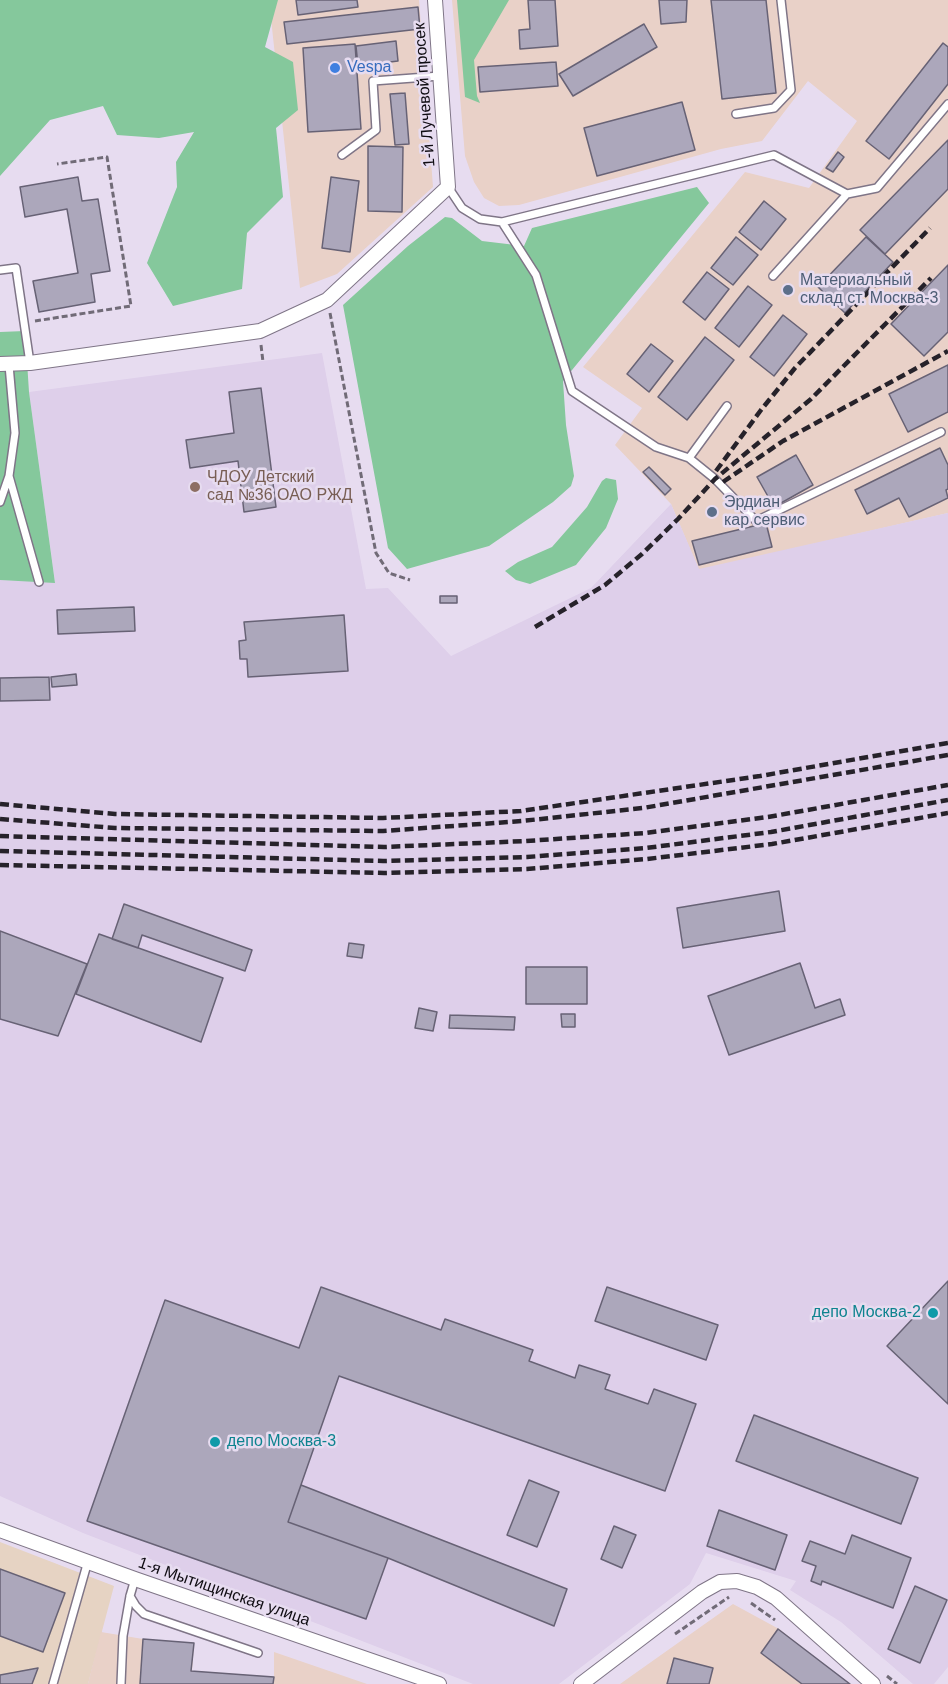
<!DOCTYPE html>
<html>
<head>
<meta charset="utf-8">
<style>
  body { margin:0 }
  canvas { display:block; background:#e7dcf0 }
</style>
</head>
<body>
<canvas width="948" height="1684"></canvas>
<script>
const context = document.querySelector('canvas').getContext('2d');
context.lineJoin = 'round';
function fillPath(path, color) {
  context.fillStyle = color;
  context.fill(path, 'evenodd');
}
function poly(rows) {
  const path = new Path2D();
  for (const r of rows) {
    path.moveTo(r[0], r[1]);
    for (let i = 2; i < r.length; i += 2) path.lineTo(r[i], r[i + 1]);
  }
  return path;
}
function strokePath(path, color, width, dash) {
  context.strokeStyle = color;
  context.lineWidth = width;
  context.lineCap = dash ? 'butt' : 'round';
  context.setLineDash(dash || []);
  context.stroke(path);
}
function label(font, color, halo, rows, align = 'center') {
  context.font = font + ' Helvetica,sans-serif';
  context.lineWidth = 5;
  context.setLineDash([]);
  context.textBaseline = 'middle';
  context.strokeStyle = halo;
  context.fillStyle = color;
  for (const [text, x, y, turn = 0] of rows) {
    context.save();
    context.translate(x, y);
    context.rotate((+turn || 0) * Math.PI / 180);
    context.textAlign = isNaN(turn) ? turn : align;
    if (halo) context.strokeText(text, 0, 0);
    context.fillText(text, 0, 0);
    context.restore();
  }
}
fillPath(poly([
  [0,1542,114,1586,88,1684,0,1684]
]), '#e6d3c3');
fillPath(poly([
  [269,0,419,0,433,187,337,274,300,288],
  [452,0,948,0,948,513,699,570,671,504,615,445,642,408,583,367,745,172,809,188,857,121,808,81,762,141,721,149,519,205,499,206,484,198,474,182,465,156],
  [733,1604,779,1629,850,1684,620,1684],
  [101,1632,143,1639,194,1643,192,1671,274,1677,274,1652,367,1684,88,1684]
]), '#e9d1c8');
fillPath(poly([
  [322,353,366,589,388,588,451,656,591,588,671,504,699,569,948,513,948,1667,934,1684,913,1684,841,1622,790,1590,796,1581,706,1553,690,1584,559,1684,473,1684,83,1533,0,1496,0,580,55,582,29,392]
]), '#decfea');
fillPath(poly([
  [0,0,278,0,265,47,293,62,298,110,276,128,283,197,247,233,242,289,173,306,147,263,177,187,176,162,194,132,159,138,117,135,103,106,50,120,0,176],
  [457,0,509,0,474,60,477,96,480,103,465,97],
  [697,187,709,203,563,381,566,425,574,476,571,486,553,502,489,546,407,569,388,548,343,305,408,246,445,217,452,218,482,241,524,246,532,228],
  [25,331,29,392,55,583,0,580,0,332],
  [606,478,616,480,618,499,606,528,576,565,530,584,516,580,505,571,518,562,552,547,587,507,602,481]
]), '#85c89c');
const building = poly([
  [296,0,357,0,358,7,298,15,296,0],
  [528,0,555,0,558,46,520,49,519,30,530,29,528,0],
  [659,0,687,0,686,22,661,24,659,0],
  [711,0,766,0,776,93,722,99,711,0],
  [418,7,420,29,287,44,284,22,418,7],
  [644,24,657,47,573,96,559,74,644,24],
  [396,41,398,61,358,66,356,46,396,41],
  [943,43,948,47,948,84,889,159,866,141,943,43],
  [355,44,361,129,308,132,303,48,355,44],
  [556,62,558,86,480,92,478,67,556,62],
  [405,93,409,144,395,145,390,94,405,93],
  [682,102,695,150,597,176,584,128,682,102],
  [948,140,948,189,885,254,860,230,948,140],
  [368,146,403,147,402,212,368,211,368,146],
  [838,152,844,157,833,172,826,168,838,152],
  [78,177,82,201,98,199,110,271,91,274,95,302,39,312,33,281,78,273,67,209,25,217,20,187,78,177],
  [331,177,359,181,350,252,322,248,331,177],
  [764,201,786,219,761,250,739,232,764,201],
  [736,237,758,255,733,285,711,268,736,237],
  [866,237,893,262,845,313,818,287,866,237],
  [948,265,948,332,924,356,891,324,948,265],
  [707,272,729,289,705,320,683,302,707,272],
  [748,286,772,305,739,347,715,328,748,286],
  [783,315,807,334,774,376,750,357,783,315],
  [705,337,734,360,687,420,658,397,705,337],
  [651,344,673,361,649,392,627,374,651,344],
  [948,365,948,412,908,432,889,394,948,365],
  [261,388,276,507,244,512,238,461,190,468,186,440,234,433,229,392,261,388],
  [940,448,948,465,948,489,946,490,948,498,909,517,899,498,867,514,855,490,940,448],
  [796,455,813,485,774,507,757,477,796,455],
  [649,467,671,489,665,495,643,472,649,467],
  [766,523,772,547,699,565,692,541,766,523],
  [440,596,457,596,457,603,440,603,440,596],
  [134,607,135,631,58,634,57,610,134,607],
  [344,615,348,671,248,677,247,659,240,659,239,641,246,640,244,622,344,615],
  [76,674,77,685,52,687,51,677,76,674],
  [49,677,50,700,0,701,0,678,49,677],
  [779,891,785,931,683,948,677,908,779,891],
  [124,904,252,950,245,971,142,935,138,948,112,939,124,904],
  [0,931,87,964,58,1036,0,1019,0,931],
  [99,934,223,978,201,1042,76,994,99,934],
  [349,943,364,945,362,958,347,956,349,943],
  [800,963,815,1008,840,999,845,1015,729,1055,708,996,800,963],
  [526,967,587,967,587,1004,526,1004,526,967],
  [419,1008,437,1012,433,1031,415,1028,419,1008],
  [561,1014,575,1014,575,1027,562,1027,561,1014],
  [450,1015,515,1017,514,1030,449,1028,450,1015],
  [948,1281,948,1404,887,1346,948,1281],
  [321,1287,441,1330,445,1319,533,1350,529,1361,575,1378,579,1365,610,1375,605,1389,648,1404,654,1389,696,1404,665,1491,339,1376,288,1522,388,1558,366,1619,87,1521,165,1300,299,1348,321,1287],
  [607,1287,718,1325,706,1360,595,1321,607,1287],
  [754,1415,918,1478,901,1524,736,1461,754,1415],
  [529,1480,559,1492,537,1547,507,1535,529,1480],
  [301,1485,567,1589,554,1626,388,1558,288,1522,301,1485],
  [719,1510,787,1535,775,1570,707,1546,719,1510],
  [614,1526,636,1535,622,1568,601,1559,614,1526],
  [852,1535,911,1558,893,1608,822,1581,821,1585,811,1581,816,1566,802,1561,810,1541,845,1554,852,1535],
  [0,1569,65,1593,43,1652,0,1636,0,1569],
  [915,1586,947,1600,920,1663,888,1649,915,1586],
  [778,1629,850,1684,802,1684,761,1653,778,1629],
  [143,1639,194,1643,191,1671,274,1677,273,1684,140,1684,143,1639],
  [674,1658,713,1668,709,1684,667,1684,674,1658],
  [38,1668,32,1684,0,1684,0,1675,38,1668]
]);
fillPath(building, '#aca7bb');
strokePath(building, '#676275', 1.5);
const lane = poly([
  [736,114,774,108,791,90,781,0],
  [342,155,376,130,373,81,440,76],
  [448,187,462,208,480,219,502,222,774,155,847,194],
  [502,222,536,275,572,391,656,447,689,458,727,406],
  [0,270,16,268,30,363],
  [773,276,847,194,877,188,948,104],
  [689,458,715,479,756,521,941,432],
  [9,476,39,582],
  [0,502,9,476,15,433,9,365],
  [130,1596,136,1606,144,1614,258,1653],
  [53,1684,88,1561],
  [121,1684,123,1636,130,1596,135,1579]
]);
const street = poly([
  [0,364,30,363,260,331,327,300,448,187,435,0],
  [0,1530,135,1579,439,1684],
  [581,1684,702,1592,720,1582,737,1581,757,1587,776,1598,873,1684]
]);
strokePath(lane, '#7f7587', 10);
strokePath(street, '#7f7587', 16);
strokePath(poly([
  [330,313,376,553,389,573,410,580],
  [35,321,131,306,107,157,57,164],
  [261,345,263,362],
  [751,1603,775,1620],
  [675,1634,729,1597],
  [887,1676,897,1684]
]), '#716b77', 3, [6, 3]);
strokePath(lane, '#fff', 7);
strokePath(street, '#fff', 14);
strokePath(poly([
  [716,471,761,410,795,368,930,228],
  [723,482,783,441,948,351],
  [535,627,605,585,642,554,678,519,715,479,811,399,931,278],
  [0,804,115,814,383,818,521,811,760,776,948,743],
  [0,819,115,828,383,831,522,821,643,808,948,755],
  [0,836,384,847,526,841,645,833,768,817,948,785],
  [0,851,383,861,527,857,646,848,771,832,948,800],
  [0,865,384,873,527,869,647,859,772,844,948,813]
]), '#26222a', 4.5, [9, 4.5]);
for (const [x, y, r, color] of [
  [335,68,6,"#3f7fe0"],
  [788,290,6,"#5c6f8a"],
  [195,487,6,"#8d6e63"],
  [712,512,6,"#5c6f8a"],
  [933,1313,6,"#0f9aa8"],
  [215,1442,6,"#0f9aa8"]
]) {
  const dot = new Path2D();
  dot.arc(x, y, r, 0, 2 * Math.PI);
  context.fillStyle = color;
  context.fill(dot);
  strokePath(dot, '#e7dcf0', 2);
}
label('16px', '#366cbe', '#e7dcf0', [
  ["Vespa",347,68]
], 'left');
label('16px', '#0f0c12', '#e7dcf0', [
  ["1-й Лучевой просек",425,95,-94],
  ["1-я Мытищинская улица",224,1592,19]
]);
label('16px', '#4e5e75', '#e7dcf0', [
  ["Материальный",800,281],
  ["склад ст. Москва-3",800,299],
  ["Эрдиан",724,503],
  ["кар сервис",724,521]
], 'left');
label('16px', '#785e54', '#e7dcf0', [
  ["ЧДОУ Детский",207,478],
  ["сад №36 ОАО РЖД",207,496]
], 'left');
label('16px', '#0d838f', '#e7dcf0', [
  ["депо Москва-2",921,1313],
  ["депо Москва-3",227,1442,"left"]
], 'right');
</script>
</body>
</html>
